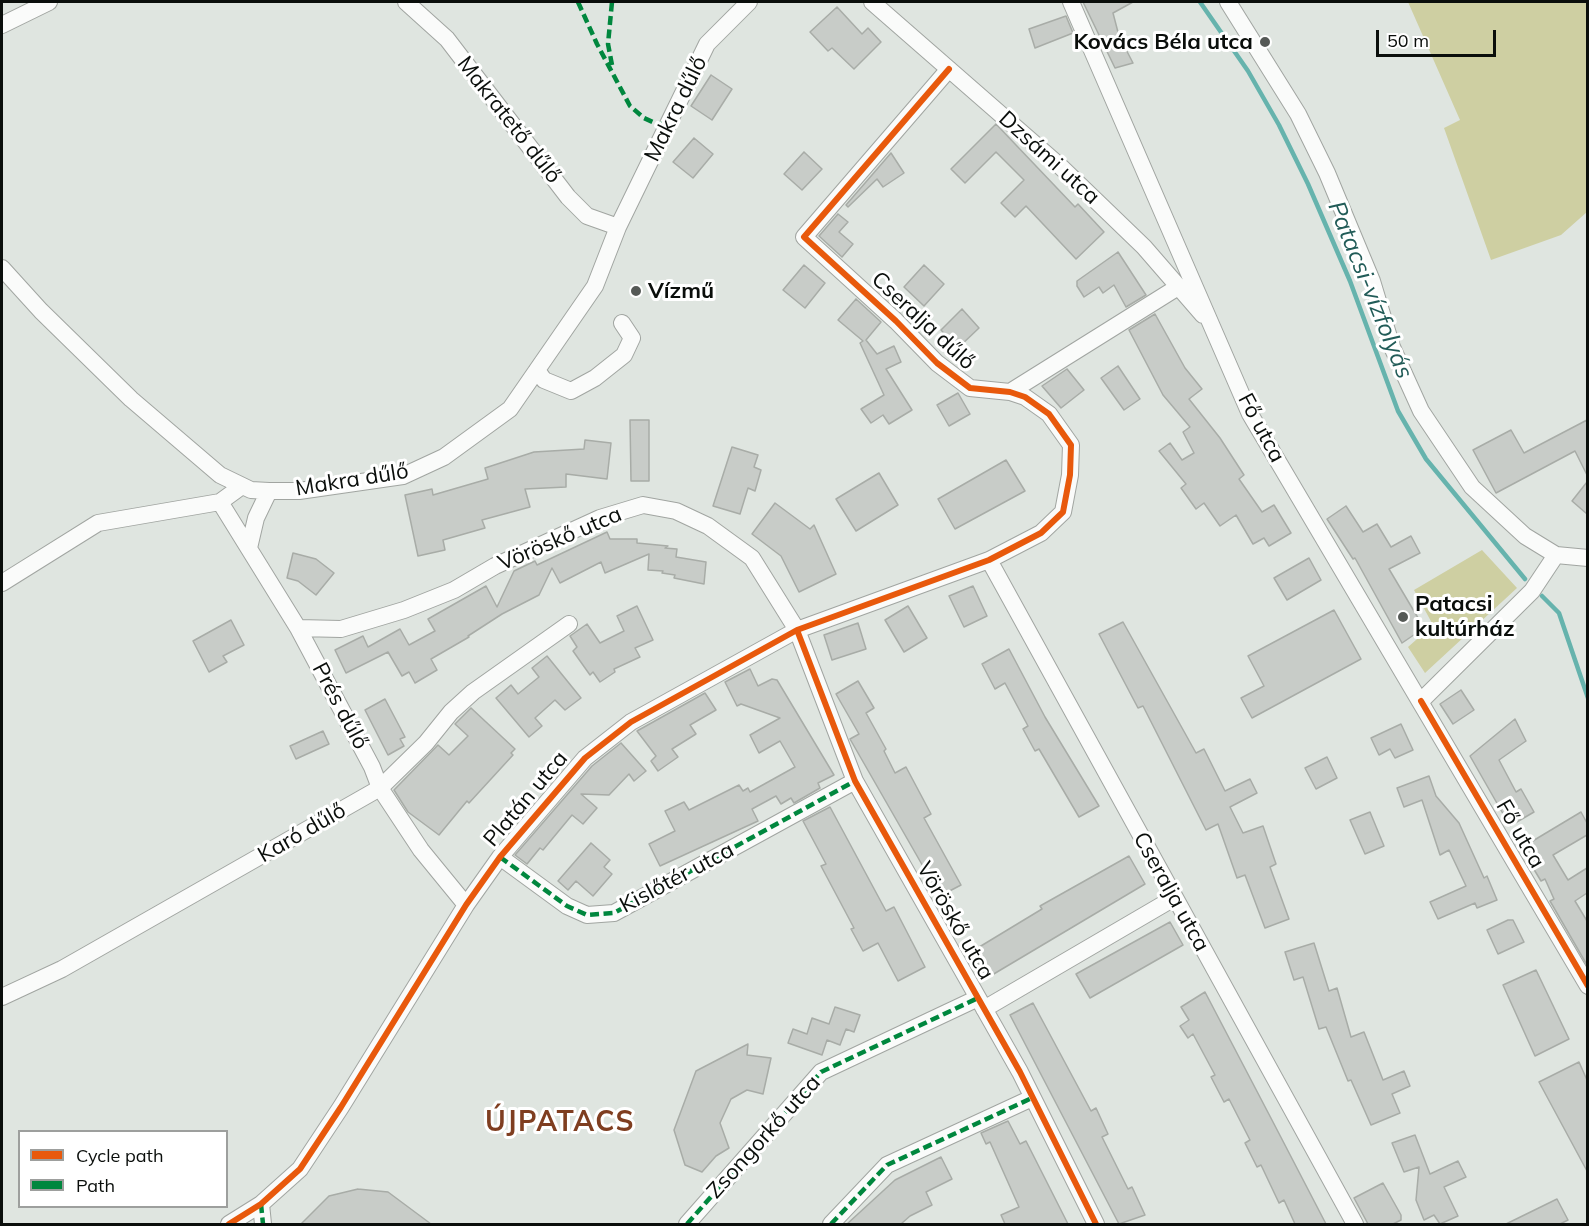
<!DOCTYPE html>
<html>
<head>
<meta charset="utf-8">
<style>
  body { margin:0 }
  #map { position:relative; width:1589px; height:1226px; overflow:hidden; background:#dfe5e0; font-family:Mulish,sans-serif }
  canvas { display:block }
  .frame { position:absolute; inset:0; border:3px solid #0a0e0b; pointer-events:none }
  .legend { position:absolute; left:18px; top:1130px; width:210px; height:78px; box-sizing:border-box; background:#fff; border:2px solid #9d9f9d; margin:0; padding:8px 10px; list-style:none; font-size:18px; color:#0a0e0b }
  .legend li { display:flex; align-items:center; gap:12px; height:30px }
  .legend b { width:30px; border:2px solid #9d9f9d }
  .scale { position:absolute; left:1376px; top:30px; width:120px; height:27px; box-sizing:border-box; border:3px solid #0a0e0b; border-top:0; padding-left:8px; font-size:18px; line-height:21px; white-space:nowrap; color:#0a0e0b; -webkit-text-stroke:4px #fff; paint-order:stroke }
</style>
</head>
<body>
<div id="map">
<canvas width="1589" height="1226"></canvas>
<div class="frame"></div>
<ul class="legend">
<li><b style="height:8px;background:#e8590c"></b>Cycle path</li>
<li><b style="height:8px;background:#00873e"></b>Path</li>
</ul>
<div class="scale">50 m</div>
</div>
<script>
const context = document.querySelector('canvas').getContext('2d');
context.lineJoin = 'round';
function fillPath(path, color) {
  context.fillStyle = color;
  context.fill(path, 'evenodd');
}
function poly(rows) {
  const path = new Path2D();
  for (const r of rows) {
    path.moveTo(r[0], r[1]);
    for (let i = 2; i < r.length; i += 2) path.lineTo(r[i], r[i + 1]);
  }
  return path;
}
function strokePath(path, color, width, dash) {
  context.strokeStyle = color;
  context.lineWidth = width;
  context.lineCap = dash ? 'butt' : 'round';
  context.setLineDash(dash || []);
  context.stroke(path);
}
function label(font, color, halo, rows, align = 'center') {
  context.font = font + ' Mulish,sans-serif';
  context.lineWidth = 6;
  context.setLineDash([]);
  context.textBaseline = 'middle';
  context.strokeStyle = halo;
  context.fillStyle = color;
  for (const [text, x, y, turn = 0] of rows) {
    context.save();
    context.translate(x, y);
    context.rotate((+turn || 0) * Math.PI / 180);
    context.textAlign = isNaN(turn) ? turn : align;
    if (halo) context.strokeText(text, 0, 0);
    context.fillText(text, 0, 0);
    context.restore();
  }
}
fillPath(poly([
  [1408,2,1587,2,1587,212,1561,235,1491,260,1444,128,1460,120],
  [1482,550,1517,588,1425,673,1408,647,1433,625,1414,590]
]), '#cecfa2');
strokePath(poly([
  [1200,2,1248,71,1279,125,1308,184,1350,281,1398,411,1426,459,1525,579],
  [1542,596,1559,613,1588,698]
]), '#66b3ad', 4.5);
const building = poly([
  [1083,2,1133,2,1113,13,1119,36,1133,63,1115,68,1083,2],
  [837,7,862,34,868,28,881,42,854,69,832,48,828,51,810,32,837,7],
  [1066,16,1073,33,1035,48,1029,29,1066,16],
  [711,75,732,89,712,120,691,106,711,75],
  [996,124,1075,207,1078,204,1104,232,1076,259,1026,206,1015,217,1001,203,1024,180,996,152,965,183,951,169,996,124],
  [694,138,713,154,693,178,673,162,694,138],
  [804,152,822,169,802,190,784,174,804,152],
  [891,153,904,173,883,187,877,179,848,207,846,205,891,153],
  [838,214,848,222,839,232,853,244,842,257,819,236,838,214],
  [1118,252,1146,295,1126,307,1114,285,1103,293,1099,287,1084,297,1077,286,1077,281,1118,252],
  [804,265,825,283,805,308,783,290,804,265],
  [924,265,944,284,924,306,904,287,924,265],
  [856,299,881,322,866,340,877,354,894,346,901,362,886,369,912,410,889,424,883,415,871,423,861,409,884,395,860,343,863,341,838,320,856,299],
  [962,309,979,328,958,348,941,330,962,309],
  [1155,314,1185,368,1202,389,1189,399,1220,438,1244,475,1239,479,1262,512,1274,505,1291,533,1269,546,1264,538,1253,544,1236,515,1220,526,1204,503,1196,509,1181,488,1186,484,1159,451,1170,443,1182,460,1194,453,1183,432,1190,427,1163,395,1129,330,1155,314],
  [1118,366,1140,399,1124,410,1101,378,1118,366],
  [1067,369,1084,390,1061,408,1042,386,1067,369],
  [958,393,970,414,949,426,937,405,958,393],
  [630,420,649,420,649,481,631,481,630,420],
  [1587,420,1587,475,1575,451,1496,493,1473,450,1511,430,1524,453,1587,420],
  [585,440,611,443,607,479,566,474,566,487,525,489,530,507,482,520,485,528,443,540,445,550,418,556,405,495,432,489,433,495,488,479,485,468,534,452,584,449,585,440],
  [732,447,758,455,754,467,761,470,755,491,748,488,740,514,713,506,732,447],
  [1006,460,1025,491,955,529,938,499,1006,460],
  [879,473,898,505,856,531,836,499,879,473],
  [1587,482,1587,514,1572,501,1587,482],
  [775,503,810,529,814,525,836,574,799,592,781,556,752,534,775,503],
  [1346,506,1363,532,1377,524,1391,547,1411,536,1420,553,1389,569,1424,628,1402,643,1355,558,1353,559,1327,519,1346,506],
  [607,532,610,539,637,539,637,543,668,546,665,548,677,549,676,557,706,562,704,584,674,578,675,575,662,573,663,571,648,570,649,554,605,573,601,562,560,583,552,568,539,595,502,614,468,636,469,637,431,659,437,670,415,683,409,672,402,676,388,652,346,673,335,650,363,636,368,647,400,629,409,645,435,631,428,619,486,586,497,607,514,571,535,561,537,565,607,532],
  [293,553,316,559,334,573,316,595,298,581,287,578,293,553],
  [1309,558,1321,580,1287,600,1274,578,1309,558],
  [973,586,987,616,964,627,949,596,973,586],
  [637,606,653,640,635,648,640,657,614,669,615,672,600,682,593,672,590,675,573,651,577,647,570,636,587,624,600,643,624,631,617,616,637,606],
  [908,606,927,638,904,652,885,620,908,606],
  [1334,610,1361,659,1252,718,1241,698,1264,686,1248,656,1334,610],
  [231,620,244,645,223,656,227,662,209,672,193,641,231,620],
  [1123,622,1196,753,1204,749,1225,791,1250,779,1257,793,1230,807,1243,833,1263,826,1276,864,1270,867,1289,919,1265,928,1245,875,1237,878,1218,824,1206,830,1143,706,1138,708,1099,634,1123,622],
  [858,623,866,649,832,660,824,635,858,623],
  [1009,649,1045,717,1099,806,1079,817,1039,749,1035,751,1023,729,1028,726,1005,683,995,689,982,664,1009,649],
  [547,656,581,698,565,710,555,700,535,718,542,726,529,737,496,698,511,685,518,694,539,677,532,668,547,656],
  [750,669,758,686,772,679,777,680,834,775,818,783,820,788,794,803,791,798,781,804,776,796,752,809,758,821,660,866,649,844,675,831,665,811,684,802,689,810,739,785,743,791,748,788,750,792,795,767,780,741,759,753,750,735,780,718,741,704,737,706,725,682,750,669],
  [858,681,874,708,866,713,886,749,884,751,895,773,906,767,931,814,924,818,961,885,940,896,850,739,859,734,836,694,858,681],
  [1461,690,1474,710,1453,724,1440,704,1461,690],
  [705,693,716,710,690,725,696,734,672,749,678,757,658,771,651,761,656,756,637,731,705,693],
  [385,699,405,737,400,739,404,746,388,755,365,710,385,699],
  [471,708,515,749,511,753,513,755,469,803,467,801,439,835,408,812,394,790,438,745,449,755,468,736,455,724,471,708],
  [1515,719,1526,741,1499,760,1516,792,1521,789,1534,812,1510,826,1470,756,1515,719],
  [1401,724,1413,750,1395,758,1390,749,1379,755,1371,738,1401,724],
  [323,731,329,744,296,759,290,746,323,731],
  [621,743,646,771,634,781,629,774,609,795,581,794,597,808,583,824,572,815,543,850,540,848,527,864,515,855,592,766,621,743],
  [1327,757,1337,778,1316,789,1305,768,1327,757],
  [1429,776,1436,796,1459,823,1484,878,1487,876,1497,900,1477,908,1475,903,1438,919,1430,902,1466,886,1449,850,1440,855,1422,800,1404,807,1397,788,1429,776],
  [830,807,886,911,894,907,925,967,898,981,878,943,863,951,851,929,854,928,821,866,826,864,803,821,830,807],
  [1370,812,1384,846,1365,854,1350,820,1370,812],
  [1581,812,1587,823,1587,835,1553,855,1568,880,1587,868,1587,893,1575,901,1587,921,1587,965,1550,901,1554,899,1545,879,1541,881,1521,848,1581,812],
  [591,843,610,860,604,867,612,874,593,896,576,881,568,890,558,881,591,843],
  [1129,856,1145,884,987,978,971,952,1042,909,1040,906,1129,856],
  [1508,920,1513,920,1524,942,1498,954,1487,930,1508,920],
  [1170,922,1183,945,1090,998,1076,974,1170,922],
  [1314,943,1329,991,1337,988,1351,1037,1364,1032,1383,1080,1404,1071,1410,1086,1392,1094,1400,1113,1371,1125,1351,1080,1348,1081,1326,1027,1319,1029,1303,977,1294,980,1285,952,1314,943],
  [1536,970,1569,1039,1535,1056,1503,985,1536,970],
  [1205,992,1273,1122,1326,1224,1295,1224,1284,1200,1279,1203,1261,1165,1257,1167,1245,1143,1250,1140,1229,1099,1224,1102,1211,1077,1215,1075,1193,1034,1188,1038,1180,1026,1189,1020,1181,1007,1205,992],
  [1033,1003,1091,1111,1096,1108,1108,1134,1102,1137,1128,1189,1132,1187,1145,1215,1119,1224,1010,1015,1033,1003],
  [835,1007,860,1015,854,1032,846,1029,840,1045,827,1040,822,1055,788,1043,793,1029,807,1034,812,1018,829,1024,835,1007],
  [748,1044,747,1055,771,1058,763,1094,747,1090,731,1099,720,1123,729,1148,716,1156,702,1172,685,1165,674,1130,696,1071,748,1044],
  [1579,1062,1587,1080,1587,1171,1539,1082,1579,1062],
  [1008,1121,1020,1144,1026,1141,1068,1224,1005,1224,1001,1215,1019,1207,990,1142,986,1144,981,1133,1008,1121],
  [1415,1135,1430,1174,1458,1161,1466,1177,1444,1187,1458,1216,1440,1224,1434,1215,1424,1220,1416,1200,1419,1167,1404,1172,1392,1143,1415,1135],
  [941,1157,952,1179,926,1192,932,1205,910,1216,901,1224,847,1224,895,1180,941,1157],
  [1383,1183,1401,1215,1401,1220,1393,1224,1368,1224,1354,1198,1383,1183],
  [358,1189,388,1192,431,1224,301,1224,329,1196,358,1189],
  [1557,1199,1568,1220,1560,1224,1506,1224,1557,1199]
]);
fillPath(building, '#c8ccc8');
strokePath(building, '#a8aca7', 1.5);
const minor = poly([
  [406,2,447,39,568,197,587,216,618,227],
  [872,2,1061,167,1144,247,1203,315],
  [1071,2,1250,414,1588,986],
  [1228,2,1298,114,1327,173,1372,281,1392,347,1421,411,1472,487,1525,536,1556,555,1588,558],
  [2,25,49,2],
  [2,268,41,311,131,399,220,475,251,490,269,491,299,491,403,476,444,457,510,409,595,286,618,227,707,44,749,2],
  [537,370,544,380,571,391,595,378,624,355,632,338,622,323],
  [1010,392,1178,287],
  [220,502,298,628,372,767,380,788,421,850,466,905],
  [249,548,256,518,269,491],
  [989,560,1355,1224],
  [2,583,98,523,220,502,242,486],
  [298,628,341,629,404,610,454,590,495,566,600,518,643,505,676,511,708,526,752,558,797,630,855,781,1020,1072,1096,1224],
  [1421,701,1532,591,1556,555],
  [500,857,567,906,587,915,614,913,855,781],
  [2,997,62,969,380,788,426,743,451,712,473,692,569,624],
  [984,1009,1174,898],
  [261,1204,263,1224],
  [229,1224,261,1204,300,1169,341,1107,466,905,500,857,585,758,631,722,797,630,989,560,1041,533,1063,512,1070,475,1071,445,1049,414,1025,397,1010,392,970,388,937,363,896,321,804,237,949,69],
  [687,1224,821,1072,978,998],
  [831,1224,887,1165,1032,1098]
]);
strokePath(minor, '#a1a5a1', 18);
strokePath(minor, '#fafbfa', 16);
strokePath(poly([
  [578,2,597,44,630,106,644,118,657,124,670,124],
  [612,65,608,44,612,2],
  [500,857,567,906,587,915,614,913,855,781],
  [261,1204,263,1224],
  [687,1224,821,1072,978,998],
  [831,1224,887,1165,1032,1098]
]), '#00873e', 4.5, [9, 4.5]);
strokePath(poly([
  [797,630,855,781,1020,1072,1096,1224],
  [1421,701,1588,986],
  [229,1224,261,1204,300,1169,341,1107,466,905,500,857,585,758,631,722,797,630,989,560,1041,533,1063,512,1070,475,1071,445,1049,414,1025,397,1010,392,970,388,937,363,896,321,804,237,949,69]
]), '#e8590c', 6);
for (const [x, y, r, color] of [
  [1265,42,6,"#555956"],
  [636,291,6,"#555956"],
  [1403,617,6,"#555956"]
]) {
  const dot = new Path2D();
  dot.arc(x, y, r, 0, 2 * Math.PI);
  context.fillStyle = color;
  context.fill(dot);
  strokePath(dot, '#fff', 2);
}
label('bold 22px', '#0a0e0b', '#fff', [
  ["Kovács Béla utca",1253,42,"right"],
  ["Vízmű",648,291],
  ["Patacsi",1415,604],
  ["kultúrház",1415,629]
], 'left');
label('22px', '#0a0e0b', '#fff', [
  ["Makra dűlő",676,109,-64],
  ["Makratető dűlő",509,120,52],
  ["Dzsámi utca",1049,158,42],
  ["Cseralja dűlő",923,321,43],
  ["Fő utca",1261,428,62],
  ["Makra dűlő",352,480,-9],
  ["Vöröskő utca",560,539,-23],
  ["Prés dűlő",340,706,62],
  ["Platán utca",526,799,-50],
  ["Karó dűlő",302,833,-30],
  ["Fő utca",1520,834,60],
  ["Kislőtér utca",677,878,-28],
  ["Cseralja utca",1171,892,61],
  ["Vöröskő utca",955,921,60],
  ["Zsongorkő utca",764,1137,-48]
]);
label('italic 24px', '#225c58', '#fff', [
  ["Patacsi-vízfolyás",1370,290,68]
]);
context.letterSpacing = '1.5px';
label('bold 28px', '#7f3e20', '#fff', [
  ["ÚJPATACS",560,1123]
]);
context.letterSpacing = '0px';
</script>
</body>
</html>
